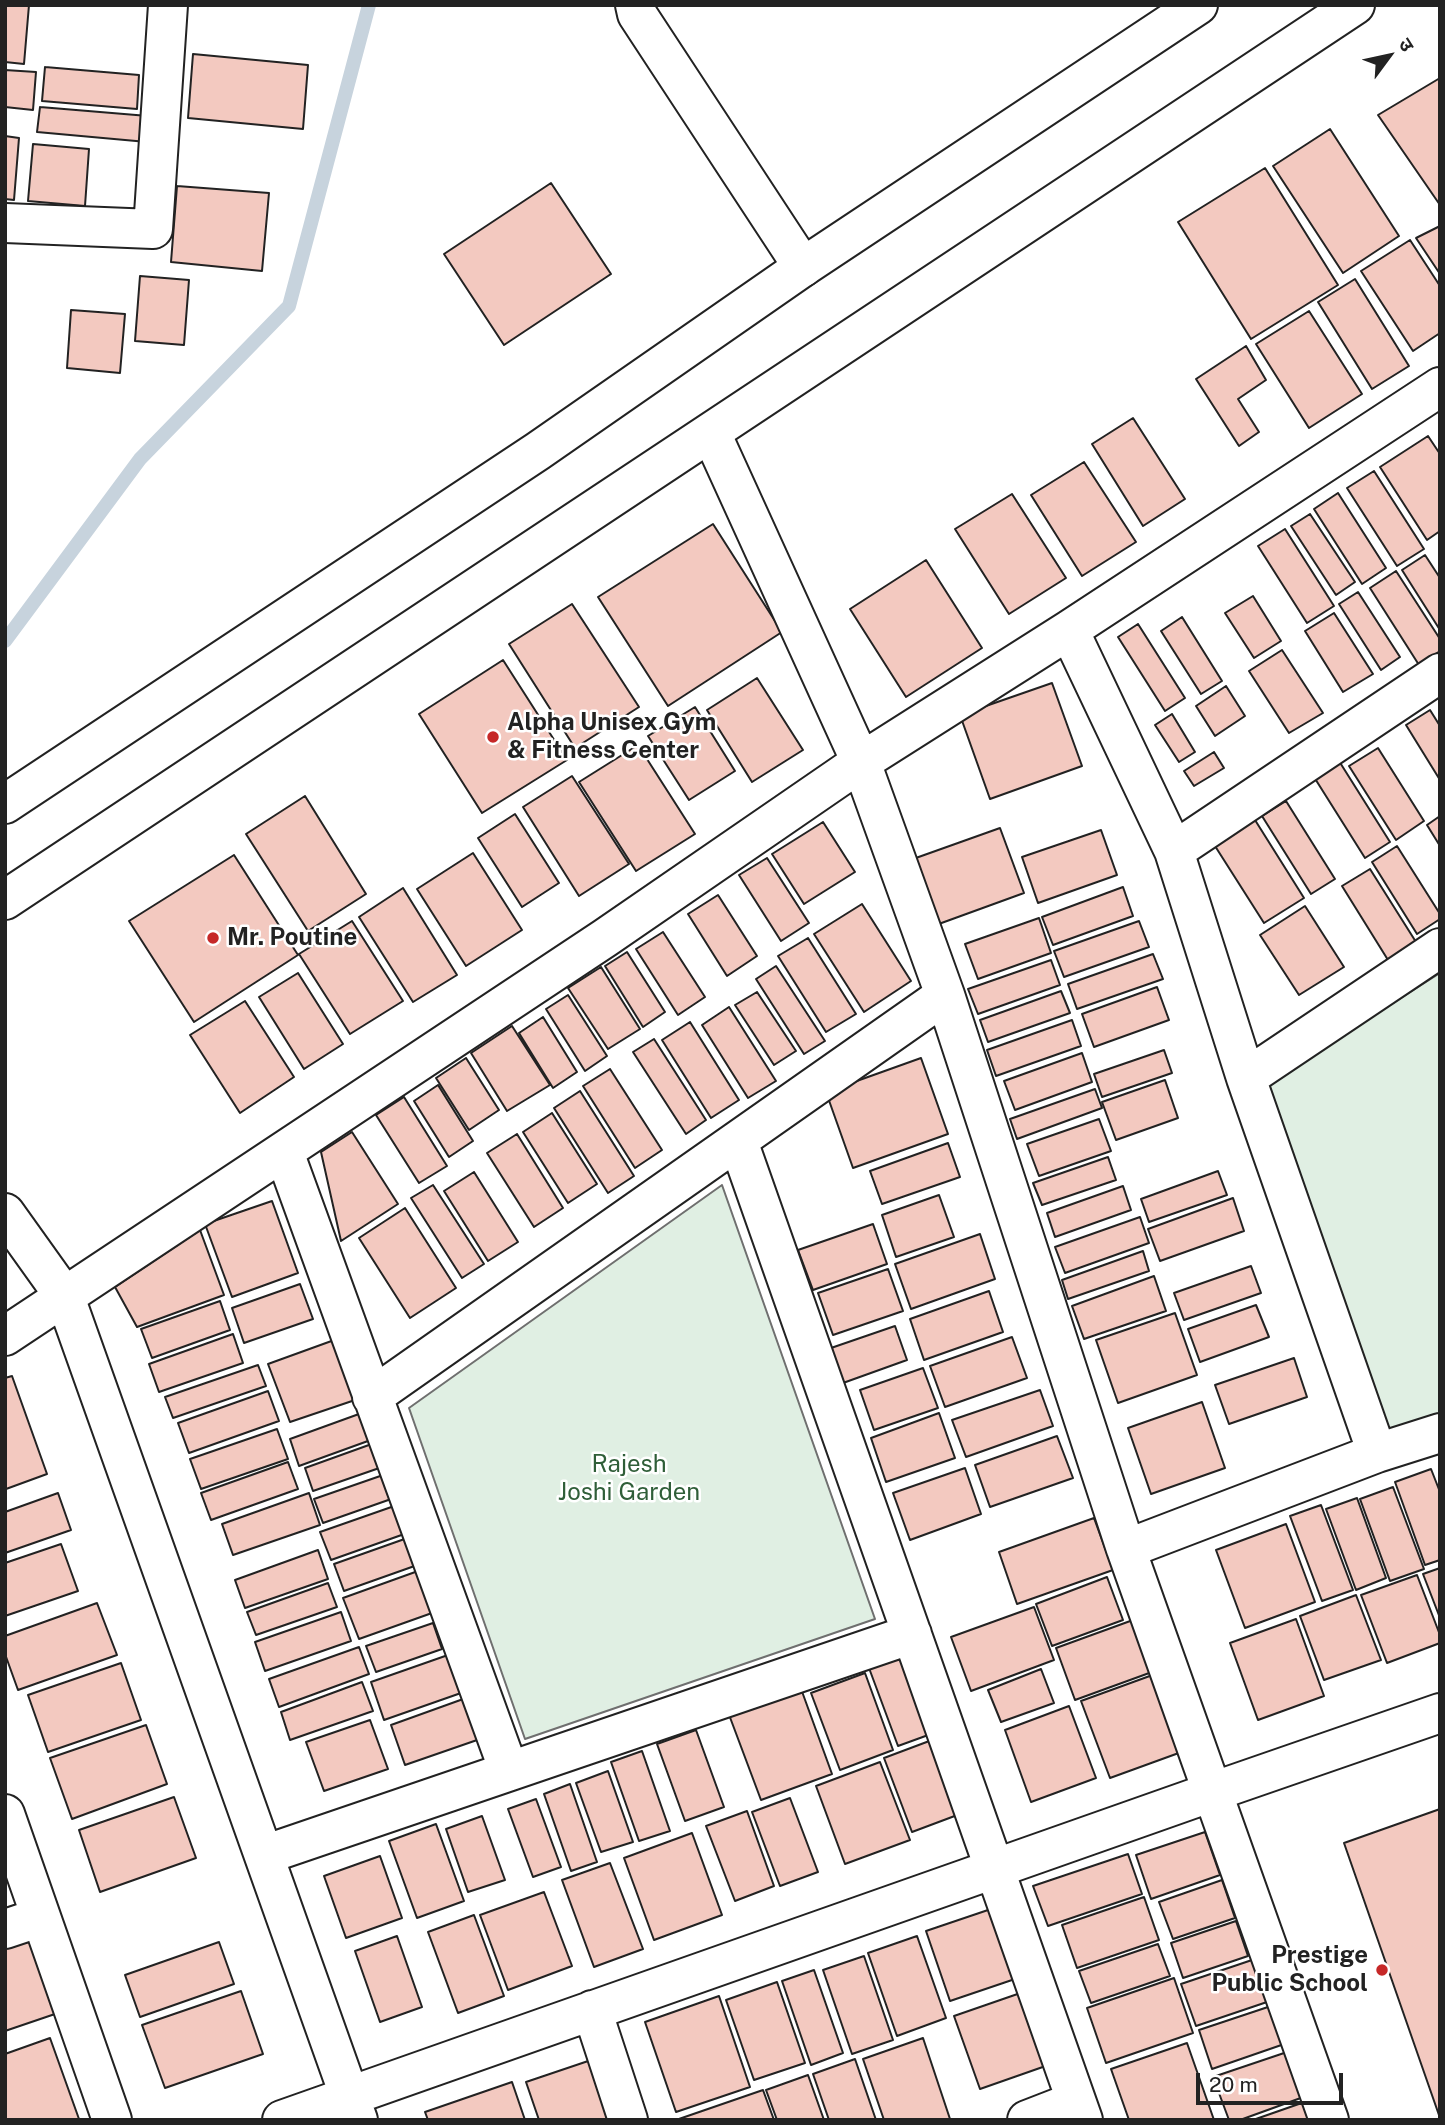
<!DOCTYPE html>
<html>
<head>
<meta charset="utf-8">
<style>
  body { margin:0 }
  #map { position:relative; width:1445px; height:2125px; overflow:hidden; background:#fff; font-family:"Public Sans","Noto Sans Devanagari",sans-serif }
  canvas { display:block }
  .frame { position:absolute; inset:0; border:7px solid #222; pointer-events:none }
  .north { position:absolute; left:1354px; top:21px; width:70px; height:70px; -webkit-text-stroke:5px #fff; paint-order:stroke; rotate:57deg; font-size:19px; font-weight:700; line-height:28px; text-align:center; color:#222 }
  .north::after { content:''; display:block; margin:auto; width:24px; height:32px; background:#222; clip-path:polygon(50% 0,100% 100%,50% 72%,0 100%) }
  .scale { position:absolute; left:1196px; top:2073px; width:147px; height:32px; box-sizing:border-box; border:4px solid #222; border-top:0; padding-left:9px; font-size:21px; line-height:24px; white-space:nowrap; color:#222; -webkit-text-stroke:5px #fff; paint-order:stroke }
</style>
</head>
<body>
<div id="map">
<canvas width="1445" height="2125"></canvas>
<div class="frame"></div>
<div class="north">उ</div>
<div class="scale">20 m</div>
</div>
<script>
const context = document.querySelector('canvas').getContext('2d');
context.lineJoin = 'round';
function fillPath(path, color) {
  context.fillStyle = color;
  context.fill(path, 'evenodd');
}
function poly(rows) {
  const path = new Path2D();
  for (const r of rows) {
    path.moveTo(r[0], r[1]);
    for (let i = 2; i < r.length; i += 2) path.lineTo(r[i], r[i + 1]);
  }
  return path;
}
function strokePath(path, color, width, dash) {
  context.strokeStyle = color;
  context.lineWidth = width;
  context.lineCap = dash ? 'butt' : 'round';
  context.setLineDash(dash || []);
  context.stroke(path);
}
function label(font, color, halo, rows, align = 'center') {
  context.font = font + ' "Public Sans",sans-serif';
  context.lineWidth = 5;
  context.setLineDash([]);
  context.textBaseline = 'middle';
  context.strokeStyle = halo;
  context.fillStyle = color;
  for (const [text, x, y, turn = 0] of rows) {
    context.save();
    context.translate(x, y);
    context.rotate((+turn || 0) * Math.PI / 180);
    context.textAlign = isNaN(turn) ? turn : align;
    if (halo) context.strokeText(text, 0, 0);
    context.fillText(text, 0, 0);
    context.restore();
  }
}
const green = poly([
  [1440,973,1440,1419,1392,1437,1260,1088,1440,973],
  [722,1185,875,1619,525,1739,409,1408,722,1185]
]);
fillPath(green, '#e0efe3');
strokePath(green, '#6f6f6f', 2);
strokePath(poly([
  [5,641,140,459,289,306,369,5]
]), '#c7d3dd', 14);
const building = poly([
  [5,5,29,5,24,64,5,62,5,5],
  [193,54,308,65,303,129,188,118,193,54],
  [45,67,139,75,137,109,42,101,45,67],
  [5,70,36,72,33,110,5,107,5,70],
  [1440,78,1440,205,1378,115,1440,78],
  [40,107,148,116,147,142,37,132,40,107],
  [1330,129,1399,236,1343,273,1273,166,1330,129],
  [5,136,19,138,14,200,5,199,5,136],
  [33,144,89,149,85,206,28,201,33,144],
  [1265,168,1338,285,1251,339,1178,222,1265,168],
  [551,183,611,274,504,345,444,254,551,183],
  [177,186,269,193,262,271,171,262,177,186],
  [1440,226,1440,274,1416,238,1440,226],
  [1410,240,1440,286,1440,333,1413,351,1361,271,1410,240],
  [140,276,189,280,184,345,135,341,140,276],
  [1355,279,1409,366,1372,389,1318,302,1355,279],
  [71,310,125,314,120,373,67,368,71,310],
  [1309,311,1362,394,1309,428,1256,344,1309,311],
  [1246,346,1266,380,1238,399,1259,432,1239,446,1196,379,1246,346],
  [1133,418,1185,499,1143,526,1092,444,1133,418],
  [1428,436,1440,454,1440,531,1427,540,1380,467,1428,436],
  [1084,462,1136,542,1082,576,1031,495,1084,462],
  [1374,471,1424,549,1397,566,1347,488,1374,471],
  [1338,493,1386,568,1362,584,1314,509,1338,493],
  [1012,494,1066,578,1009,614,955,529,1012,494],
  [1310,514,1355,582,1336,595,1291,526,1310,514],
  [713,524,782,632,668,706,598,597,713,524],
  [1285,529,1334,606,1307,623,1258,546,1285,529],
  [1425,555,1440,578,1440,630,1402,570,1425,555],
  [926,560,982,648,906,697,850,609,926,560],
  [1396,571,1440,639,1440,651,1419,665,1370,588,1396,571],
  [1358,592,1400,657,1381,670,1339,604,1358,592],
  [1253,596,1281,641,1254,658,1225,613,1253,596],
  [572,604,639,707,575,748,509,644,572,604],
  [1334,613,1373,674,1343,692,1305,631,1334,613],
  [1182,617,1222,681,1201,694,1161,631,1182,617],
  [1138,624,1185,698,1165,711,1118,637,1138,624],
  [1282,650,1323,713,1289,733,1249,671,1282,650],
  [503,660,567,760,482,813,419,714,503,660],
  [757,678,803,750,752,782,707,710,757,678],
  [1052,683,1082,766,990,799,960,715,1052,683],
  [1226,686,1245,716,1215,736,1196,706,1226,686],
  [695,707,735,771,689,800,648,736,695,707],
  [1430,710,1440,726,1440,780,1406,725,1430,710],
  [1172,714,1195,752,1179,762,1155,725,1172,714],
  [638,745,695,834,636,871,579,782,638,745],
  [1378,748,1424,821,1396,840,1349,766,1378,748],
  [1214,752,1224,768,1194,786,1184,771,1214,752],
  [1339,761,1390,842,1365,858,1314,777,1339,761],
  [572,776,629,864,579,896,523,807,572,776],
  [305,796,366,894,308,931,246,834,305,796],
  [1286,801,1335,879,1311,894,1262,816,1286,801],
  [515,814,559,883,522,907,478,838,515,814],
  [1440,816,1440,846,1427,825,1440,816],
  [1255,820,1304,898,1264,923,1215,846,1255,820],
  [823,822,855,872,804,904,772,854,823,822],
  [1000,828,1024,893,936,925,913,859,1000,828],
  [1101,830,1117,875,1038,903,1022,857,1101,830],
  [1397,846,1440,914,1440,919,1417,934,1372,862,1397,846],
  [473,853,522,930,466,966,417,889,473,853],
  [234,855,298,955,194,1022,129,921,234,855],
  [767,858,809,923,781,941,739,875,767,858],
  [1370,869,1416,942,1388,960,1342,886,1370,869],
  [1123,887,1133,916,1053,945,1042,917,1123,887],
  [403,888,457,975,413,1002,359,917,403,888],
  [718,895,757,956,727,976,688,914,718,895],
  [862,904,911,981,864,1012,814,934,862,904],
  [1305,906,1344,967,1299,995,1260,935,1305,906],
  [1039,918,1051,953,978,979,965,944,1039,918],
  [352,921,403,1001,350,1034,299,954,352,921],
  [1139,921,1149,947,1064,977,1054,951,1139,921],
  [663,932,705,997,678,1015,636,949,663,932],
  [808,938,856,1014,826,1032,778,956,808,938],
  [627,952,665,1012,643,1027,605,966,627,952],
  [1153,954,1163,979,1077,1009,1068,984,1153,954],
  [1051,960,1060,985,978,1014,968,989,1051,960],
  [776,966,825,1041,804,1054,756,979,776,966],
  [601,967,640,1029,608,1049,568,988,601,967],
  [298,973,343,1044,304,1069,259,997,298,973],
  [1157,987,1169,1020,1094,1047,1082,1014,1157,987],
  [1061,991,1070,1013,988,1042,980,1020,1061,991],
  [757,992,796,1051,774,1065,735,1005,757,992],
  [568,995,607,1056,585,1071,546,1009,568,995],
  [245,1001,294,1077,240,1113,190,1035,245,1001],
  [729,1007,776,1081,748,1098,702,1025,729,1007],
  [543,1017,577,1072,553,1088,519,1033,543,1017],
  [1072,1020,1081,1046,996,1076,987,1050,1072,1020],
  [690,1022,739,1100,711,1118,662,1040,690,1022],
  [512,1026,550,1085,507,1111,471,1053,512,1026],
  [654,1039,706,1120,686,1134,633,1052,654,1039],
  [1164,1050,1172,1073,1102,1097,1094,1074,1164,1050],
  [1082,1053,1092,1082,1015,1110,1004,1081,1082,1053],
  [466,1058,499,1110,469,1130,436,1078,466,1058],
  [921,1058,948,1134,853,1168,826,1092,921,1058],
  [610,1069,662,1150,635,1168,583,1086,610,1069],
  [1165,1080,1178,1118,1116,1140,1102,1102,1165,1080],
  [438,1085,473,1141,449,1157,414,1101,438,1085],
  [1095,1089,1102,1108,1017,1139,1010,1119,1095,1089],
  [580,1091,634,1176,608,1193,554,1108,580,1091],
  [404,1097,447,1166,419,1183,376,1115,404,1097],
  [552,1113,597,1184,568,1203,523,1132,552,1113],
  [1099,1119,1111,1151,1039,1176,1027,1144,1099,1119],
  [352,1132,398,1204,341,1241,321,1152,352,1132],
  [517,1134,563,1208,534,1227,487,1153,517,1134],
  [948,1143,960,1177,882,1204,870,1171,948,1143],
  [1108,1157,1116,1180,1042,1205,1033,1183,1108,1157],
  [1218,1171,1227,1195,1149,1222,1141,1199,1218,1171],
  [474,1172,518,1242,488,1261,444,1191,474,1172],
  [433,1185,484,1264,462,1278,411,1198,433,1185],
  [1123,1186,1131,1210,1055,1237,1047,1213,1123,1186],
  [939,1195,954,1237,896,1257,882,1215,939,1195],
  [1233,1198,1244,1231,1160,1261,1148,1229,1233,1198],
  [272,1201,298,1273,232,1297,205,1224,272,1201],
  [405,1208,456,1288,410,1318,359,1238,405,1208],
  [1140,1217,1149,1243,1065,1273,1055,1247,1140,1217],
  [873,1224,887,1264,813,1290,798,1250,873,1224],
  [200,1230,224,1295,137,1327,115,1287,200,1230],
  [980,1234,995,1279,911,1309,895,1264,980,1234],
  [1143,1251,1149,1271,1068,1299,1062,1280,1143,1251],
  [1251,1266,1261,1293,1184,1320,1174,1293,1251,1266],
  [888,1269,903,1311,833,1335,818,1293,888,1269],
  [1154,1276,1166,1311,1084,1339,1072,1306,1154,1276],
  [300,1284,313,1319,244,1343,232,1308,300,1284],
  [989,1291,1003,1332,924,1360,910,1319,989,1291],
  [220,1301,230,1330,152,1358,141,1329,220,1301],
  [1256,1305,1269,1337,1200,1362,1188,1329,1256,1305],
  [1175,1313,1197,1375,1118,1403,1096,1340,1175,1313],
  [895,1326,907,1360,843,1383,831,1348,895,1326],
  [233,1334,243,1363,159,1392,149,1364,233,1334],
  [1012,1337,1027,1378,945,1407,930,1366,1012,1337],
  [337,1339,358,1399,290,1422,268,1364,337,1339],
  [1294,1358,1307,1397,1229,1424,1215,1385,1294,1358],
  [258,1365,266,1386,173,1418,165,1397,258,1365],
  [923,1368,938,1408,874,1430,860,1390,923,1368],
  [12,1376,47,1474,6,1489,5,1378,12,1376],
  [1040,1390,1053,1426,966,1457,952,1420,1040,1390],
  [268,1391,279,1421,189,1453,178,1423,268,1391],
  [1202,1402,1225,1468,1151,1494,1128,1428,1202,1402],
  [370,1410,379,1437,299,1466,290,1439,370,1410],
  [939,1413,955,1458,886,1482,871,1438,939,1413],
  [277,1429,288,1459,201,1489,190,1459,277,1429],
  [1057,1436,1073,1478,990,1507,975,1465,1057,1436],
  [380,1441,388,1465,313,1491,305,1468,380,1441],
  [288,1462,298,1489,211,1520,201,1493,288,1462],
  [965,1468,981,1514,910,1540,893,1493,965,1468],
  [1431,1469,1440,1492,1440,1560,1425,1565,1395,1482,1431,1469],
  [386,1474,394,1498,323,1523,314,1499,386,1474],
  [1393,1487,1424,1569,1390,1581,1360,1499,1393,1487],
  [58,1493,71,1530,5,1553,5,1512,58,1493],
  [309,1493,320,1525,233,1555,222,1524,309,1493],
  [1357,1498,1386,1578,1356,1590,1326,1509,1357,1498],
  [400,1504,410,1532,331,1560,320,1532,400,1504],
  [1321,1505,1353,1590,1322,1601,1290,1516,1321,1505],
  [1094,1518,1113,1570,1017,1604,999,1552,1094,1518],
  [1286,1524,1315,1602,1245,1628,1216,1550,1286,1524],
  [413,1536,423,1563,344,1591,334,1564,413,1536],
  [61,1544,78,1591,5,1616,5,1563,61,1544],
  [318,1550,328,1579,245,1608,235,1580,318,1550],
  [1440,1568,1440,1618,1423,1574,1440,1568],
  [418,1571,432,1613,359,1639,343,1598,418,1571],
  [1417,1575,1440,1635,1440,1643,1387,1663,1361,1595,1417,1575],
  [1107,1577,1123,1620,1052,1646,1036,1604,1107,1577],
  [328,1583,337,1607,256,1635,247,1612,328,1583],
  [1356,1595,1381,1660,1324,1680,1300,1616,1356,1595],
  [97,1603,117,1655,18,1690,5,1654,5,1636,97,1603],
  [1034,1607,1054,1660,971,1691,951,1637,1034,1607],
  [341,1612,351,1641,265,1671,255,1642,341,1612],
  [1296,1619,1324,1696,1258,1720,1230,1643,1296,1619],
  [1133,1620,1152,1672,1075,1700,1056,1648,1133,1620],
  [433,1623,442,1649,376,1672,366,1646,433,1623],
  [359,1647,369,1674,279,1707,269,1679,359,1647],
  [913,1652,942,1730,898,1746,869,1668,913,1652],
  [448,1655,461,1693,384,1720,371,1682,448,1655],
  [121,1663,141,1720,48,1752,28,1695,121,1663],
  [1041,1669,1054,1703,1001,1722,988,1690,1041,1669],
  [865,1673,893,1750,840,1770,811,1693,865,1673],
  [1158,1673,1187,1750,1110,1778,1081,1701,1158,1673],
  [362,1682,373,1711,290,1740,281,1712,362,1682],
  [800,1686,832,1774,761,1800,728,1712,800,1686],
  [466,1698,480,1739,405,1765,391,1725,466,1698],
  [1069,1706,1096,1778,1031,1802,1005,1730,1069,1706],
  [370,1720,388,1769,324,1791,306,1742,370,1720],
  [146,1725,167,1784,72,1819,50,1758,146,1725],
  [696,1730,724,1807,685,1821,657,1744,696,1730],
  [940,1737,968,1811,912,1832,884,1758,940,1737],
  [642,1751,670,1831,639,1841,611,1762,642,1751],
  [880,1762,910,1840,845,1864,816,1786,880,1762],
  [608,1771,633,1842,601,1852,576,1783,608,1771],
  [570,1784,597,1862,571,1871,544,1794,570,1784],
  [174,1797,196,1858,100,1892,79,1830,174,1797],
  [790,1798,818,1872,780,1886,752,1812,790,1798],
  [536,1799,561,1867,533,1877,508,1809,536,1799],
  [1440,1809,1440,2118,1344,1843,1440,1809],
  [747,1811,774,1886,735,1901,706,1826,747,1811],
  [482,1816,505,1880,468,1892,446,1829,482,1816],
  [436,1824,464,1901,417,1918,389,1841,436,1824],
  [1205,1832,1220,1875,1151,1899,1136,1855,1205,1832],
  [692,1833,722,1915,654,1940,624,1858,692,1833],
  [1128,1854,1142,1894,1048,1926,1033,1886,1128,1854],
  [380,1856,402,1918,346,1938,324,1876,380,1856],
  [610,1863,643,1949,594,1967,562,1880,610,1863],
  [1222,1880,1235,1918,1173,1939,1159,1902,1222,1880],
  [544,1892,572,1966,508,1990,480,1915,544,1892],
  [1144,1897,1159,1940,1077,1968,1062,1925,1144,1897],
  [991,1909,1015,1979,950,2001,926,1931,991,1909],
  [474,1915,504,1996,458,2013,428,1932,474,1915],
  [1236,1921,1248,1956,1183,1978,1171,1943,1236,1921],
  [27,1935,55,2014,5,2031,5,1943,27,1935],
  [397,1936,422,2007,380,2022,355,1951,397,1936],
  [917,1936,946,2018,897,2036,868,1953,917,1936],
  [219,1942,234,1984,140,2017,125,1975,219,1942],
  [1158,1944,1170,1976,1091,2003,1079,1971,1158,1944],
  [864,1956,893,2040,852,2054,823,1970,864,1956],
  [1252,1960,1267,2002,1196,2026,1181,1984,1252,1960],
  [814,1970,843,2053,811,2065,782,1981,814,1970],
  [1174,1978,1193,2033,1106,2063,1087,2008,1174,1978],
  [777,1982,805,2063,754,2080,726,2000,777,1982],
  [1032,1989,1057,2062,980,2089,954,2016,1032,1989],
  [241,1991,263,2054,165,2088,142,2025,241,1991],
  [719,1996,750,2087,676,2112,645,2022,719,1996],
  [1280,2003,1293,2041,1212,2069,1199,2030,1280,2003],
  [50,2038,79,2119,6,2120,5,2054,50,2038],
  [923,2038,950,2119,884,2120,863,2059,923,2038],
  [1187,2043,1214,2120,1129,2120,1111,2069,1187,2043],
  [1293,2050,1309,2095,1240,2120,1229,2120,1213,2077,1293,2050],
  [603,2056,625,2120,539,2120,526,2082,603,2056],
  [855,2059,876,2120,829,2120,813,2074,855,2059],
  [808,2075,824,2120,777,2120,766,2090,808,2075],
  [512,2082,525,2120,428,2120,425,2112,512,2082],
  [763,2090,774,2120,676,2120,763,2090],
  [1316,2098,1324,2120,1253,2120,1316,2098]
]);
fillPath(building, '#f3c9c0');
strokePath(building, '#222', 2);
const street = poly([
  [635,5,637,14,803,267],
  [5,223,153,229,168,5],
  [711,433,861,762,945,995,1126,1549,1329,2120],
  [1069,630,1174,851,1246,1078,1377,1453],
  [1174,851,1440,673],
  [1246,1078,1440,948],
  [738,1141,1083,2120],
  [284,1152,509,1771],
  [5,1213,65,1297,358,2120],
  [5,1336,605,938,861,762,1069,630,1440,387],
  [372,1397,945,995],
  [1126,1549,1377,1453,1440,1433],
  [5,1814,112,2120],
  [264,1855,912,1634],
  [5,1929,41,1917],
  [592,2010,628,2120],
  [282,2120,1212,1792,1440,1713],
  [1027,2120,1076,2101]
]);
const secondary = poly([
  [5,804,538,451,803,267,1198,5],
  [5,900,1355,5]
]);
strokePath(street, '#222', 42);
strokePath(secondary, '#222', 42);
strokePath(street, '#fff', 38);
strokePath(secondary, '#fff', 38);
for (const [x, y, r, color] of [
  [493,737,7,"#c62828"],
  [213,938,7,"#c62828"],
  [1382,1970,7,"#c62828"]
]) {
  const dot = new Path2D();
  dot.arc(x, y, r, 0, 2 * Math.PI);
  context.fillStyle = color;
  context.fill(dot);
  strokePath(dot, '#fff', 2.5);
}
label('bold 24px', '#222', '#fff', [
  ["Alpha Unisex Gym",507,723],
  ["& Fitness Center",507,751],
  ["Mr. Poutine",227,938],
  ["Prestige",1368,1956,"right"],
  ["Public School",1368,1984,"right"]
], 'left');
label('24px', '#2f5e38', '#fff', [
  ["Rajesh",629,1465],
  ["Joshi Garden",629,1493]
]);
</script>
</body>
</html>
